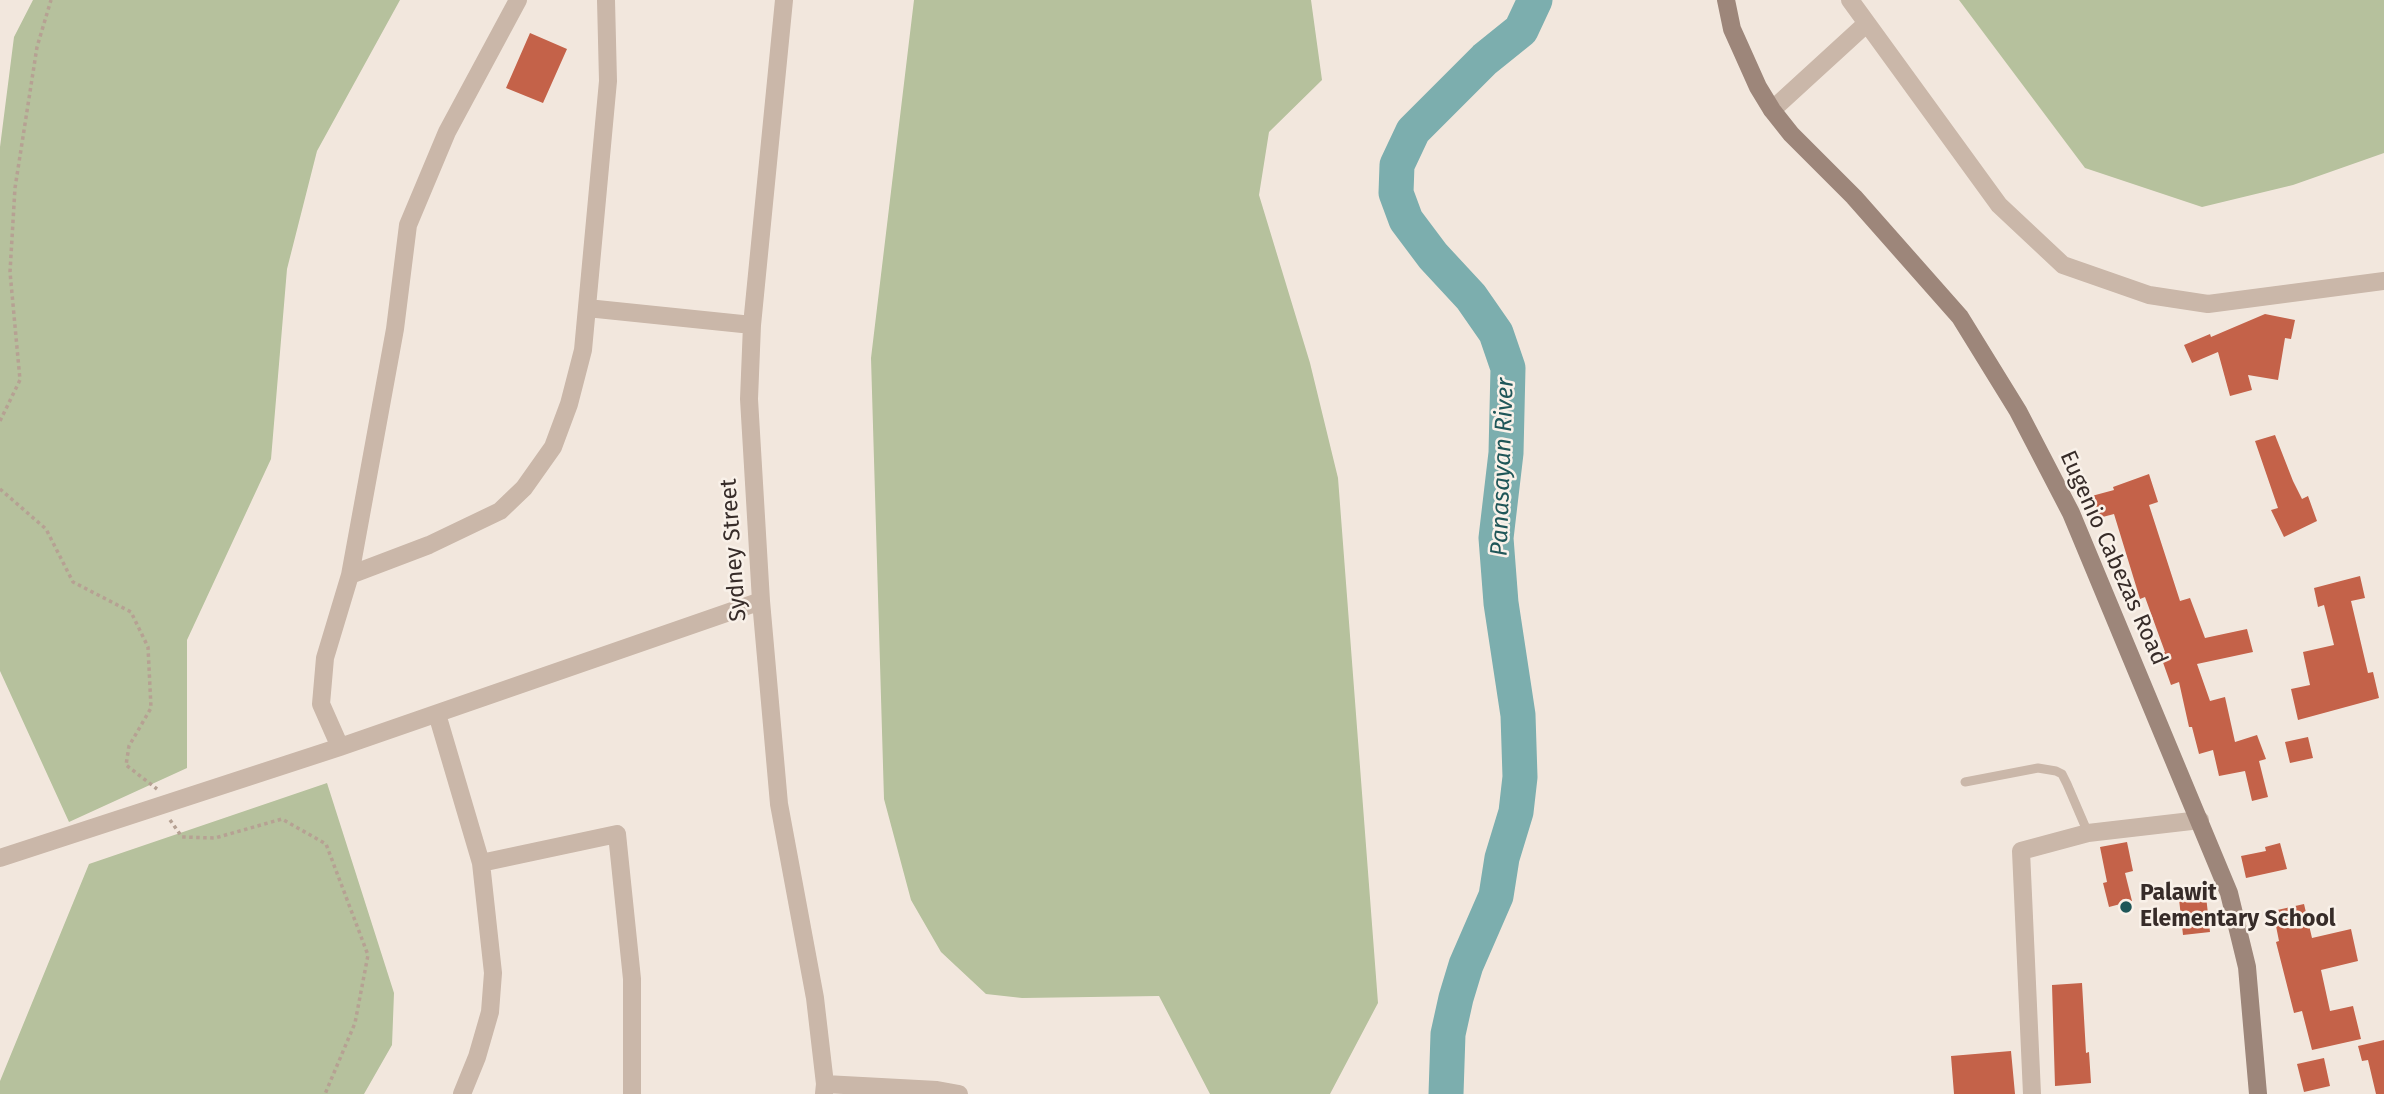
<!DOCTYPE html>
<html>
<head>
<meta charset="utf-8">
<style>
  body { margin:0 }
  canvas { display:block; background:#f2e7dd }
</style>
</head>
<body>
<canvas width="2384" height="1094"></canvas>
<script>
const context = document.querySelector('canvas').getContext('2d');
context.lineJoin = 'round';
function fillPath(path, color) {
  context.fillStyle = color;
  context.fill(path, 'evenodd');
}
function poly(rows) {
  const path = new Path2D();
  for (const r of rows) {
    path.moveTo(r[0], r[1]);
    for (let i = 2; i < r.length; i += 2) path.lineTo(r[i], r[i + 1]);
  }
  return path;
}
function strokePath(path, color, width, dash) {
  context.strokeStyle = color;
  context.lineWidth = width;
  context.lineCap = dash ? 'butt' : 'round';
  context.setLineDash(dash || []);
  context.stroke(path);
}
function label(font, color, halo, rows, align = 'center') {
  context.font = font + ' "Fira Sans",sans-serif';
  context.lineWidth = 5;
  context.setLineDash([]);
  context.textBaseline = 'middle';
  context.strokeStyle = halo;
  context.fillStyle = color;
  for (const [text, x, y, turn = 0] of rows) {
    context.save();
    context.translate(x, y);
    context.rotate((+turn || 0) * Math.PI / 180);
    context.textAlign = isNaN(turn) ? turn : align;
    if (halo) context.strokeText(text, 0, 0);
    context.fillText(text, 0, 0);
    context.restore();
  }
}
fillPath(poly([
  [33,0,400,0,317,151,287,269,271,459,187,640,187,768,69,822,0,671,0,147,14,37],
  [914,0,1311,0,1322,80,1269,132,1259,195,1310,363,1338,478,1378,1003,1330,1094,1210,1094,1159,996,1022,998,986,994,941,952,911,900,884,799,871,358],
  [1959,0,2384,0,2384,153,2293,185,2202,207,2085,168],
  [327,783,394,993,392,1045,364,1094,0,1094,0,1081,89,864]
]), '#b6c19d');
strokePath(poly([
  [1446,1094,1448,1034,1456,998,1466,965,1496,896,1502,858,1516,812,1520,777,1518,715,1501,603,1496,538,1506,453,1508,368,1496,333,1471,297,1433,256,1406,220,1396,193,1397,165,1413,131,1485,59,1521,30,1535,0]
]), '#7caeae', 35);
fillPath(poly([
  [530,33,567,49,543,103,506,88],
  [2265,314,2295,320,2291,339,2285,338,2278,380,2248,375,2252,390,2230,396,2218,352,2192,363,2184,345,2210,334,2211,337],
  [2275,435,2293,481,2302,499,2308,496,2317,521,2284,537,2271,510,2278,508,2255,441],
  [2149,474,2158,502,2149,505,2180,601,2190,598,2205,638,2247,629,2253,652,2197,664,2210,701,2225,697,2235,742,2257,735,2266,759,2259,761,2268,797,2252,801,2245,771,2219,776,2213,750,2199,754,2192,727,2189,727,2179,682,2171,685,2160,654,2165,652,2145,597,2140,599,2114,514,2095,519,2088,497,2114,490,2113,487],
  [2360,576,2365,598,2351,601,2368,673,2373,672,2379,698,2298,720,2291,689,2310,685,2303,652,2334,645,2324,605,2318,607,2314,588],
  [2308,737,2313,758,2290,763,2285,742],
  [2127,842,2133,871,2125,873,2132,901,2109,907,2103,883,2107,882,2100,847],
  [2280,843,2287,869,2246,878,2241,856,2266,851,2265,847],
  [2205,887,2210,932,2183,935,2178,890],
  [2304,904,2312,938,2351,929,2358,961,2321,970,2330,1011,2353,1006,2361,1039,2312,1050,2302,1011,2294,1013,2276,942,2279,941,2273,911],
  [2082,983,2086,1053,2089,1052,2091,1083,2055,1086,2052,985],
  [2384,1040,2384,1094,2376,1094,2368,1060,2362,1061,2358,1046],
  [2011,1051,2015,1094,1954,1094,1951,1056],
  [2324,1058,2330,1086,2304,1092,2297,1064]
]), '#c46249');
strokePath(poly([
  [0,421,20,380,10,272,15,188,37,47,51,0],
  [0,489,46,529,73,582,131,612,148,647,151,708,129,746,126,765,157,789],
  [170,820,182,837,215,838,282,819,326,844,368,955,355,1023,325,1094]
]), '#b6a193', 3.5, [3.5, 3.5]);
strokePath(poly([
  [1965,782,2038,768,2056,771,2062,774,2067,784,2088,833]
]), '#cab7a9', 9);
strokePath(poly([
  [784,0,752,325,749,399,761,601,779,804,815,998,825,1084,824,1094],
  [1850,0,1999,205,2063,265,2149,295,2208,304,2384,281],
  [1772,110,1866,24],
  [587,308,752,325],
  [350,575,429,545,500,511,524,488,553,447,569,404,583,350,608,81,606,0],
  [437,714,481,863,493,973,490,1012,477,1057,462,1094],
  [340,747,321,704,325,658,350,575,395,329,408,225,447,132,518,0],
  [0,858,340,747,761,601],
  [481,863,617,834,632,979,632,1094],
  [825,1084,937,1090,959,1094],
  [2032,1094,2021,851,2088,833,2200,820]
]), '#cab7a9', 18);
strokePath(poly([
  [1726,0,1732,29,1741,49,1758,87,1772,110,1791,134,1854,197,1960,317,2018,411,2071,513,2229,893,2247,967,2258,1094]
]), '#9d867a', 18);
for (const [x, y, r, color] of [
  [2126,907,7,"#1f5658"]
]) {
  const dot = new Path2D();
  dot.arc(x, y, r, 0, 2 * Math.PI);
  context.fillStyle = color;
  context.fill(dot);
  strokePath(dot, '#f9f1e9', 2.5);
}
label('23px', '#372c29', '#f9f1e9', [
  ["Sydney Street",734,550,-94],
  ["Eugenio Cabezas Road",2113,558,66]
]);
label('bold 23px', '#372c29', '#f9f1e9', [
  ["Palawit",2140,894],
  ["Elementary School",2140,920]
], 'left');
label('italic 24px', '#1f5658', '#f9f1e9', [
  ["Panasayan River",1503,467,-88]
]);
</script>
</body>
</html>
